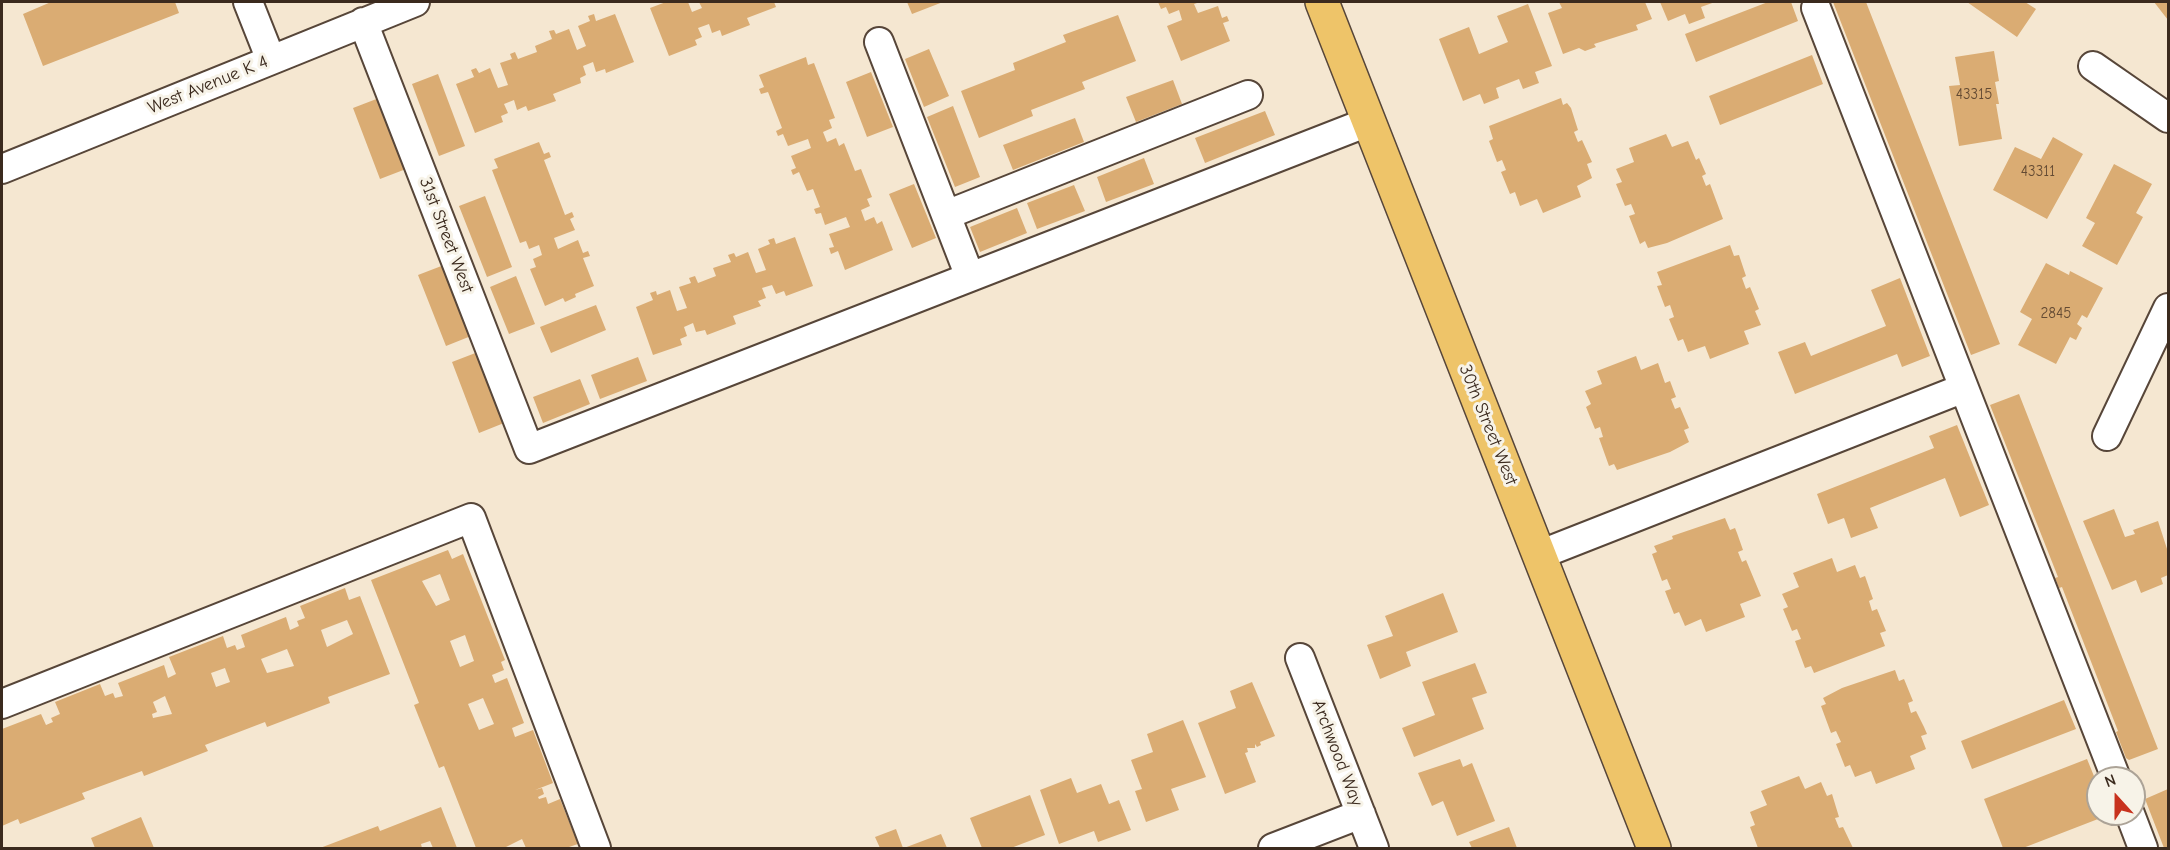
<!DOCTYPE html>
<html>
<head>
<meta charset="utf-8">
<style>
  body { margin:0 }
  #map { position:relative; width:2170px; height:850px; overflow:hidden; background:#f5e7d1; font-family:"Comic Neue",sans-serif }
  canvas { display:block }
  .frame { position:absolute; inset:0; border:3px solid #3b2a1e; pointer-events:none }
  .north { position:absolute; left:2086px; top:766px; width:60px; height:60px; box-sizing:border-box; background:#f7f3e8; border:2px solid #aca397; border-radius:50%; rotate:339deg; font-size:16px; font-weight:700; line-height:24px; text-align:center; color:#3b2a1e }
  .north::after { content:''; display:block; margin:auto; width:21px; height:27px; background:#c8321e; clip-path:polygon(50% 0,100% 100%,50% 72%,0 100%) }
</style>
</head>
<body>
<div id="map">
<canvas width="2170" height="850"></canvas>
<div class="frame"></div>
<div class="north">N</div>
</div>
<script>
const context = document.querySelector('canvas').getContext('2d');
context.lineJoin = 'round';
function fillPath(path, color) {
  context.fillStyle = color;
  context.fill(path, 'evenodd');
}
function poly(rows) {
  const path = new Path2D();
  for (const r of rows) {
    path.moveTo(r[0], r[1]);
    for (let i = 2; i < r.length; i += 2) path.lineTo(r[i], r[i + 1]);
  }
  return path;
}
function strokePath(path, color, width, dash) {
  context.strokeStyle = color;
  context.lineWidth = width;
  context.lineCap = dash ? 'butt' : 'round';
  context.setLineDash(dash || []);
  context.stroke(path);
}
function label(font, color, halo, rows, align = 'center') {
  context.font = font + ' "Comic Neue",sans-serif';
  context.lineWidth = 6;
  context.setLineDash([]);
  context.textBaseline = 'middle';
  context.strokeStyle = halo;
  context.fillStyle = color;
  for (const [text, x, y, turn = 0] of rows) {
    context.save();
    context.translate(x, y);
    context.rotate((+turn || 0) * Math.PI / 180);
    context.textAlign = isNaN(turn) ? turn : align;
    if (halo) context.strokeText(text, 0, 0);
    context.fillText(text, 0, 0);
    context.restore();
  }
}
fillPath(poly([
  [51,2,175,2,179,13,43,66,23,14],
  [666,2,688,2,692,12,702,8,699,2,774,2,776,7,747,18,750,25,722,36,720,30,712,33,709,24,698,28,702,37,695,40,697,45,669,56,650,8],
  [907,2,943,2,912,14],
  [1158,2,1200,2,1194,4,1198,13,1218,6,1222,18,1227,16,1229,21,1223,23,1230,41,1181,61,1167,26,1182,20,1179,10,1169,14,1166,7,1161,9],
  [1559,2,1645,2,1652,19,1636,25,1638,30,1594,44,1596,47,1585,51,1579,48,1563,54,1548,13,1562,8],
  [1660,2,1715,2,1701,7,1705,18,1689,24,1685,14,1668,21],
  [1768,2,1791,2,1798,21,1696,62,1685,34],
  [1833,2,1866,2,2000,344,1971,355],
  [1967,2,2025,2,2036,9,2017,37],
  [2154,2,2168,2,2168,20],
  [1528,4,1552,66,1535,72,1539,83,1523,89,1519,79,1496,88,1499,98,1484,104,1480,94,1463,101,1439,39,1469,27,1479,54,1508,42,1497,16],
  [594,14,596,21,615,14,634,62,606,73,605,69,596,72,593,62,583,66,586,75,580,78,581,83,553,94,556,101,528,111,526,106,517,110,514,100,504,104,508,113,501,116,503,122,475,133,456,84,474,77,471,70,476,68,479,73,490,68,498,88,508,85,500,63,512,59,510,54,515,52,518,59,537,52,535,46,552,39,549,31,554,30,556,34,569,29,577,50,586,46,578,26,590,21,588,16],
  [1118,15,1136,61,1082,82,1085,89,1031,110,1033,116,979,138,961,91,1015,70,1013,63,1066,42,1063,35],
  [929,49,949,96,924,107,905,59],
  [1994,51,1999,81,1995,82,1999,104,1996,104,2002,139,1959,146,1949,86,1960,85,1955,57],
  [1812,55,1823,84,1720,125,1709,96],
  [806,57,808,65,814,63,835,118,829,120,832,128,823,132,827,142,836,138,839,146,844,143,855,171,861,169,872,197,867,199,870,206,861,210,865,221,874,217,877,224,882,221,893,250,845,270,838,251,831,254,829,248,834,247,829,234,850,227,846,217,825,225,821,213,816,214,814,209,820,207,813,189,807,191,799,172,793,175,791,170,796,168,791,156,811,148,808,139,788,146,783,134,778,136,776,131,782,128,768,92,761,94,759,89,764,87,759,75],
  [871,72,893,127,867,137,846,82],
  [438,74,465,146,439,156,412,84],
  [1173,80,1182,104,1136,122,1126,97],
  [379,98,406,169,380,179,353,108],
  [1561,98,1563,105,1567,103,1571,108,1578,130,1574,132,1578,142,1582,140,1592,162,1587,164,1592,178,1577,186,1581,197,1543,213,1537,199,1520,206,1515,192,1510,194,1501,172,1506,170,1502,160,1497,162,1489,141,1493,139,1489,126],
  [953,106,980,177,955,187,927,117],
  [1265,111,1275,135,1205,163,1195,138],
  [1075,118,1084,142,1013,170,1003,145],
  [1666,134,1672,147,1688,141,1696,160,1699,158,1706,174,1702,176,1706,186,1710,184,1723,219,1667,243,1648,248,1645,241,1640,244,1629,216,1635,214,1631,204,1625,206,1616,184,1622,182,1616,169,1634,162,1629,148],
  [2053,137,2083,154,2047,219,1993,190,2015,147,2041,159],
  [539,142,544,154,549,152,551,157,544,160,565,215,572,212,574,217,570,219,575,230,554,238,558,249,578,240,583,253,588,251,590,256,583,258,594,286,575,294,576,297,565,302,563,298,545,306,530,269,536,267,533,259,542,255,539,245,529,249,526,241,520,243,492,170,498,168,494,159],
  [1144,158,1154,184,1106,202,1097,177],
  [2114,164,2152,184,2136,213,2143,217,2117,265,2082,246,2095,223,2086,218],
  [914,184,936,238,912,248,889,194],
  [1074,185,1085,211,1037,229,1027,203],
  [485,196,512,267,487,277,459,206],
  [1017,208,1027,233,980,252,970,227],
  [795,237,813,286,786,296,784,291,776,294,772,285,762,288,766,298,758,301,761,306,733,316,736,324,707,335,705,330,696,332,693,323,684,327,687,336,680,339,682,345,653,355,636,307,653,300,650,293,656,291,657,295,670,290,677,311,687,308,679,287,691,283,689,278,695,276,698,283,716,276,713,268,731,262,728,255,734,253,736,257,748,252,756,273,766,270,758,249,770,244,768,240,774,238,776,244],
  [1730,245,1734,256,1739,255,1746,276,1742,278,1746,289,1750,287,1759,309,1755,311,1761,325,1744,331,1749,344,1710,359,1705,346,1688,352,1683,339,1678,341,1669,319,1674,317,1670,305,1665,307,1657,286,1662,285,1657,272],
  [2046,263,2069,275,2070,271,2103,288,2087,318,2082,315,2077,324,2082,328,2076,340,2070,337,2056,364,2018,345,2032,319,2020,312],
  [444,265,471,336,446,346,418,275],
  [516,276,535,324,509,334,490,287],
  [1900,278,1930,356,1902,367,1897,354,1795,394,1778,352,1805,342,1811,356,1886,326,1871,290],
  [596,305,606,330,551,353,540,327],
  [478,352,504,423,479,433,452,362],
  [1636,356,1641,370,1658,363,1665,383,1670,381,1676,397,1671,399,1675,409,1680,407,1689,428,1684,430,1689,442,1670,452,1617,470,1614,464,1609,466,1599,438,1603,437,1600,427,1595,429,1586,407,1591,404,1585,391,1602,384,1597,371],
  [638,357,647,381,600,399,591,375],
  [580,379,590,404,543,423,533,397],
  [2019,394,2158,749,2129,760,2126,758,2116,732,2118,731,2062,587,2059,588,2055,578,2058,577,1990,405],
  [1957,425,1989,505,1960,517,1945,478,1870,508,1878,528,1851,538,1844,518,1828,524,1817,494,1934,448,1929,436],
  [2114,509,2125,537,2135,534,2133,530,2158,521,2168,552,2168,575,2161,578,2163,584,2141,593,2136,580,2112,590,2083,521],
  [1725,518,1730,530,1735,528,1737,533,1743,550,1738,552,1742,562,1746,560,1761,596,1740,604,1745,617,1706,632,1701,619,1685,626,1679,612,1674,614,1665,591,1671,589,1667,579,1662,581,1652,554,1657,552,1654,546,1673,539,1672,536],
  [448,550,452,559,463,554,505,660,501,662,504,670,492,675,495,683,507,678,524,723,512,728,515,737,533,730,553,783,535,790,542,788,544,794,538,797,539,799,546,797,548,804,560,799,578,844,566,848,526,848,522,839,504,848,476,848,444,766,439,768,414,705,419,703,371,580],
  [440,574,450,600,436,606,422,581],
  [465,635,474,661,460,667,450,641],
  [483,698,494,724,479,730,468,704],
  [1832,558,1837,572,1855,565,1860,578,1865,576,1873,599,1869,601,1872,611,1877,609,1886,631,1880,633,1885,646,1814,673,1811,666,1805,668,1795,641,1801,639,1797,629,1792,631,1783,609,1788,607,1782,594,1799,587,1793,573],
  [345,588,349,600,360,596,390,674,328,697,330,703,267,727,265,722,205,745,208,751,144,776,142,771,82,793,85,799,20,824,18,819,2,826,2,729,41,714,46,725,53,722,51,718,60,714,55,702,100,684,105,696,113,693,115,698,123,696,118,683,164,665,168,678,176,674,169,657,223,636,227,648,235,645,237,650,245,647,241,635,286,617,290,630,299,626,297,621,305,618,300,606],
  [347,620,353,634,327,647,321,630],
  [287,649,294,666,267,673,261,659],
  [225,668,230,682,216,687,211,673],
  [165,696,172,714,153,718,152,714,157,712,153,702],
  [1443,593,1458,632,1406,652,1411,666,1380,679,1367,645,1393,636,1385,616],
  [1475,663,1487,693,1472,698,1484,729,1414,757,1402,728,1435,715,1422,682],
  [1895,670,1899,681,1904,679,1913,701,1908,703,1911,713,1916,711,1924,727,1927,734,1921,736,1926,749,1910,756,1915,769,1876,784,1871,771,1855,777,1850,765,1845,767,1836,744,1841,742,1836,731,1831,733,1821,706,1826,704,1823,698,1842,688],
  [1252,682,1275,736,1260,742,1261,745,1257,747,1255,744,1255,748,1247,748,1248,752,1245,753,1256,782,1225,794,1198,723,1236,708,1230,691],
  [2064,700,2076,729,1972,769,1961,741],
  [1183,720,1206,777,1171,789,1179,810,1146,822,1135,791,1142,789,1131,760,1153,752,1147,734],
  [1460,759,1463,767,1472,763,1495,821,1457,836,1443,801,1432,806,1418,773],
  [2087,759,2098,786,2098,814,2111,814,2023,848,2003,848,1984,799],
  [1799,776,1805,789,1821,782,1827,796,1832,794,1839,817,1835,818,1839,828,1843,827,1853,848,1758,848,1750,827,1755,825,1750,812,1767,805,1761,791],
  [1071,778,1077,793,1101,784,1109,804,1119,800,1131,830,1098,842,1094,831,1059,844,1040,790],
  [2168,789,2168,848,2164,848,2145,799],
  [1030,795,1045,835,1011,848,982,848,970,818],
  [441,807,457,848,433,848,430,841,421,844,422,848,320,848,378,826,380,831],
  [141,817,154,848,95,848,91,838],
  [1509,827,1517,848,1472,848,1469,842],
  [896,829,903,848,880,848,875,837],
  [941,834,947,848,904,848]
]), '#daac73');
const street = poly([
  [248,2,271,60],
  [1816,8,1964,388],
  [363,22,529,449,1368,122],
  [879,42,970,277],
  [2093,66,2168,118],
  [2,169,415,2],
  [946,215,1248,95],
  [2107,436,2168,308],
  [1539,555,1964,388,2116,778],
  [1300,658,1374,848],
  [2,704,471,518,596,848],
  [2130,814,2143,848],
  [1273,848,1361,814]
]);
const primary = poly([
  [1322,2,1654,848]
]);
strokePath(street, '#574639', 32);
strokePath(primary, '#574639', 36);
strokePath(street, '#fff', 28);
strokePath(primary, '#eec469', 33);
label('15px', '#634a33', null, [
  ["43315",1974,95],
  ["43311",2038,172],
  ["2845",2056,314]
]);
label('18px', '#3b2a1e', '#f7f3e8', [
  ["West Avenue K 4",208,85,-22],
  ["31st Street West",446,235,69],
  ["30th Street West",1488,425,68],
  ["Archwood Way",1337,753,69]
]);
</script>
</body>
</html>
